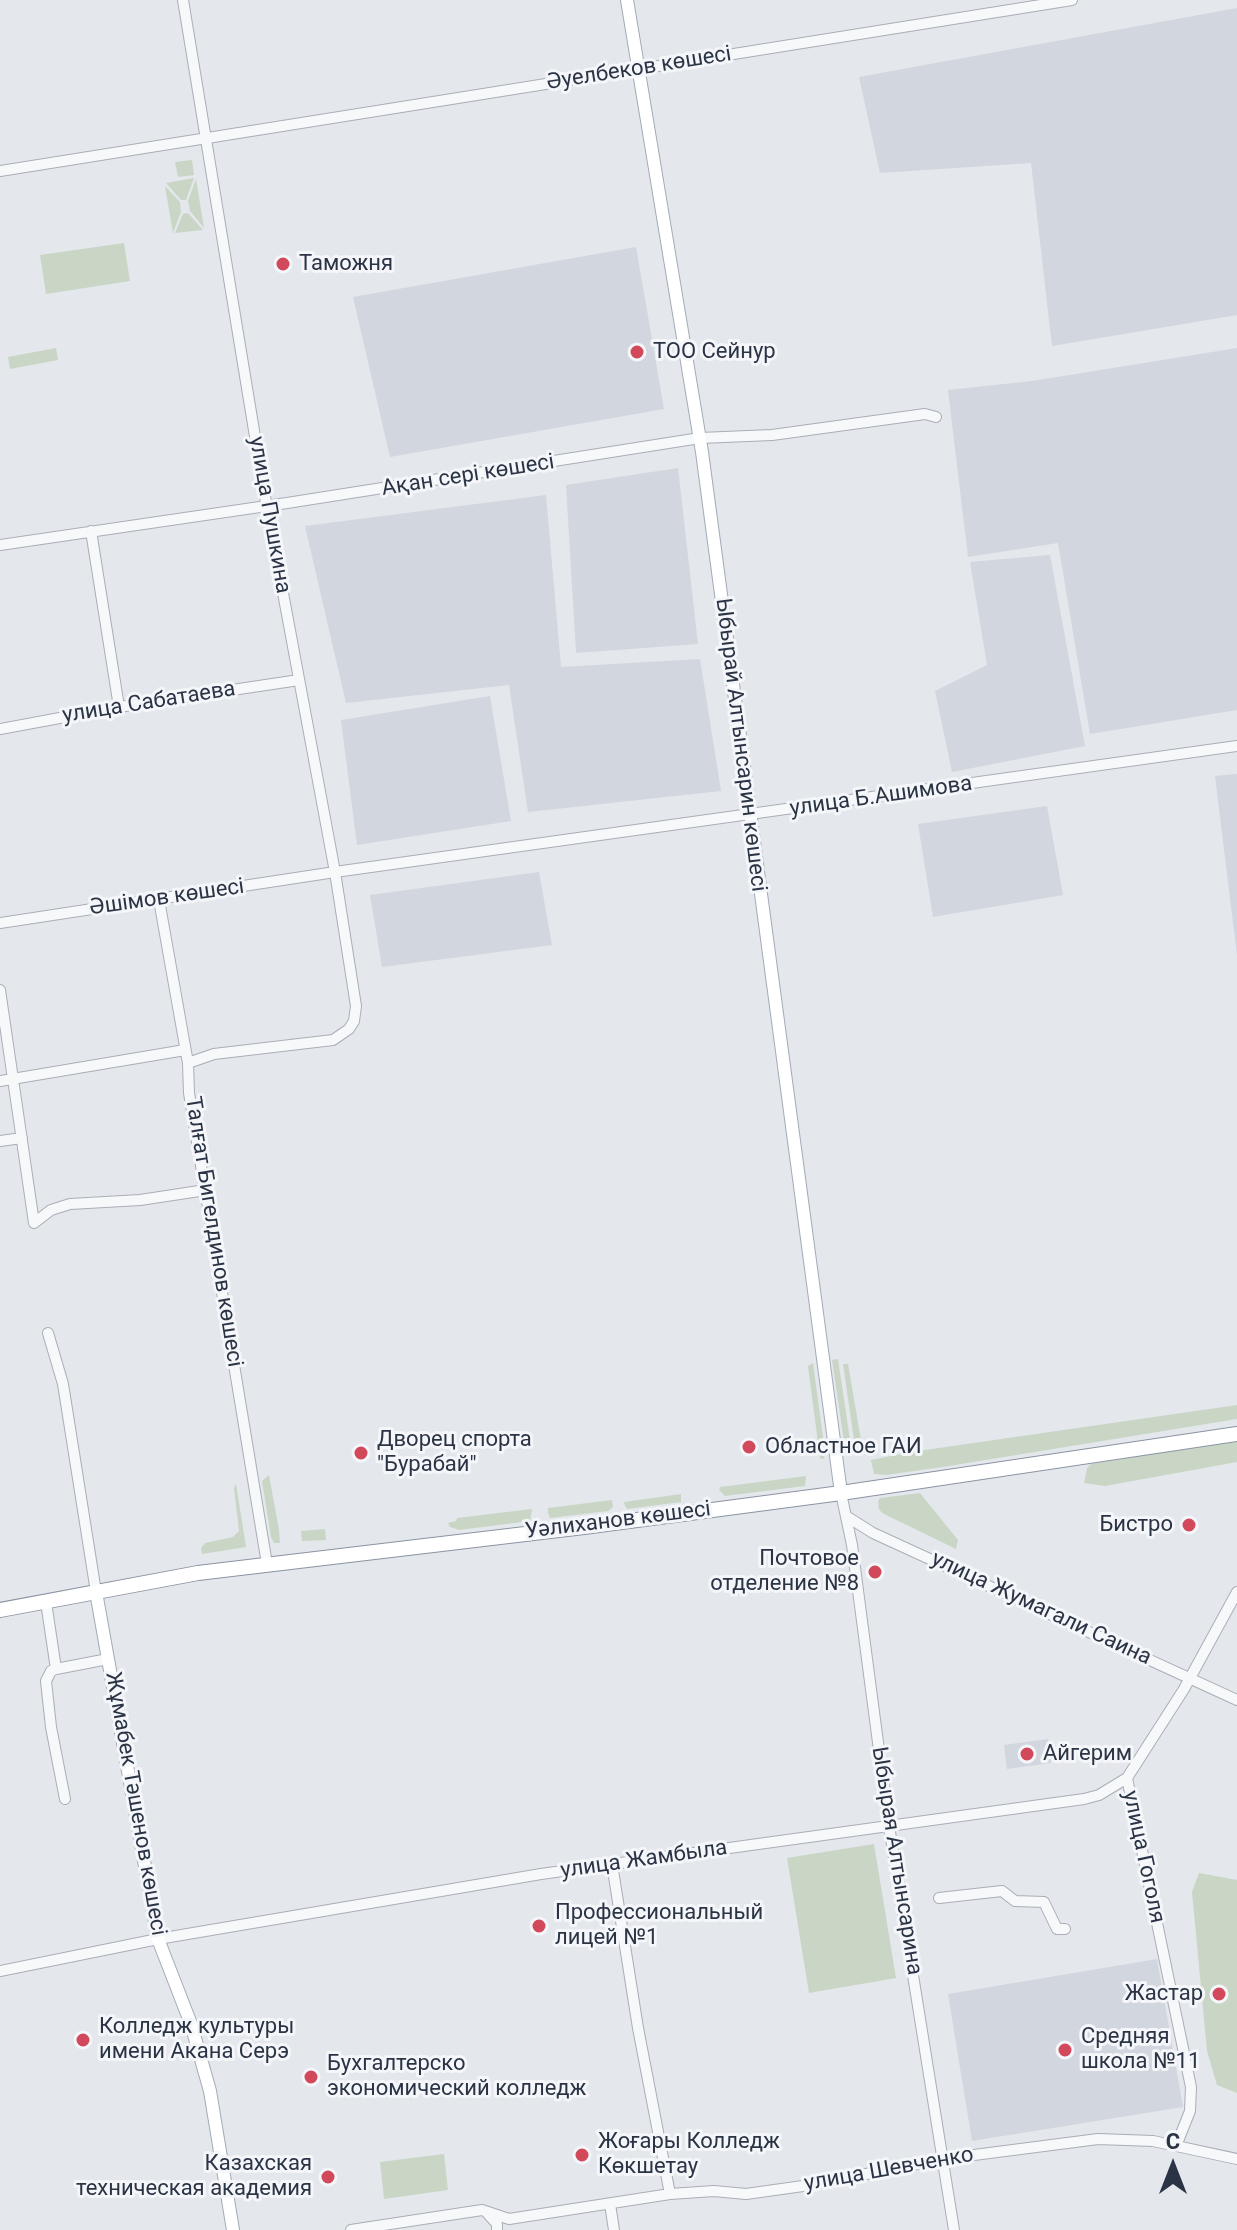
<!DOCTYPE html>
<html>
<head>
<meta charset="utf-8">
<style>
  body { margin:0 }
  #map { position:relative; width:1237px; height:2230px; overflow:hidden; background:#e4e7ec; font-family:Roboto,sans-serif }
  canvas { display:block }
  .north { position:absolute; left:1133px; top:2126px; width:80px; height:80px; -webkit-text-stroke:6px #f4f6f9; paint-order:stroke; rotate:0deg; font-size:22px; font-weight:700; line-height:32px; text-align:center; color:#2b3445 }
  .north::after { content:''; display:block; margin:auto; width:28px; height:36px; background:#2b3445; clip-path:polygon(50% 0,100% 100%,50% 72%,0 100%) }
</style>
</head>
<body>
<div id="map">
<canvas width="1237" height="2230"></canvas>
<div class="north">С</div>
</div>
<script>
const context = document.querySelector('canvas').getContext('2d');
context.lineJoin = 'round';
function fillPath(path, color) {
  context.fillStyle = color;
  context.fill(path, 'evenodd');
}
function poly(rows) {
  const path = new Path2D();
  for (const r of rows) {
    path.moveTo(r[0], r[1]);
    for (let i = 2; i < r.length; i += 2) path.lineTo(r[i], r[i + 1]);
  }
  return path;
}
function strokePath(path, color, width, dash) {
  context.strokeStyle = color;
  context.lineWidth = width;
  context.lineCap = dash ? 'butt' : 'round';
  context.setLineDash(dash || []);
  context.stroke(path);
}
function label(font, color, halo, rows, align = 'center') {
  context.font = font + ' Roboto,sans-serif';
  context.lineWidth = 6;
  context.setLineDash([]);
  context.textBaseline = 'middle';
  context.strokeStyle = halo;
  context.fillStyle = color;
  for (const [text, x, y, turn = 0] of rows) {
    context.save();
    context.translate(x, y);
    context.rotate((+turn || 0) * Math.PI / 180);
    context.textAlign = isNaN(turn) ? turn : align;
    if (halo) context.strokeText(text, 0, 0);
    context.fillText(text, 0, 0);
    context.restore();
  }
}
fillPath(poly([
  [1237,8,1237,315,1052,346,1031,163,880,173,859,77],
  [636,247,664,409,390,457,353,297],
  [1237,348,1237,710,1090,734,1058,543,968,557,948,390,1032,381],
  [678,468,698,644,576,653,566,485],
  [546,495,561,667,700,659,721,791,528,812,509,685,346,703,305,526],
  [1050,555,1085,746,952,772,935,691,987,665,970,562],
  [490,696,511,821,357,845,341,720],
  [1237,774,1237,955,1215,776],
  [1047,806,1063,895,933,917,918,824],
  [539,872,552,945,382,967,370,895],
  [1048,1739,1051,1763,1007,1769,1004,1745],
  [1157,1959,1183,2107,972,2141,948,1994]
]), '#d2d6de');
fillPath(poly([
  [192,160,194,175,178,177,175,162],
  [194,178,186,200,181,200,166,183],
  [196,179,204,228,190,211,188,201],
  [165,186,180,202,181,212,173,233],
  [188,213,203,230,175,233,183,214],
  [124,243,130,281,46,294,40,255],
  [56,348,58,360,10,369,8,357],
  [838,1359,851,1447,845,1448,832,1360],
  [813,1363,825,1452,824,1459,820,1458,808,1366],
  [843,1364,848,1364,862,1446,855,1447],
  [1237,1405,1237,1419,949,1466,886,1475,874,1474,871,1460,911,1452],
  [1237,1440,1237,1462,1105,1486,1084,1483,1087,1468,1091,1464],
  [269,1475,279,1530,280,1543,274,1543,271,1537,262,1481],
  [806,1476,805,1486,725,1496,719,1490,720,1487],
  [236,1484,246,1547,202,1554,201,1548,205,1543,233,1537,239,1531,234,1488],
  [920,1493,958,1540,956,1549,882,1513,879,1509,878,1501,880,1498],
  [681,1494,681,1502,627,1509,625,1506,624,1502],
  [612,1500,613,1507,608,1511,550,1518,548,1513,548,1508],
  [532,1509,530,1521,459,1530,450,1527,448,1523,456,1521,457,1518],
  [325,1529,326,1540,302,1541,301,1531],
  [874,1844,896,1978,809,1993,787,1858],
  [1199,1873,1237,1880,1237,2093,1217,2085,1207,2051,1192,1892],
  [444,2154,448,2190,384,2199,380,2162]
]), '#c9d6c5');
const minor = poly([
  [183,0,264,491,335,872,356,1006,354,1021,349,1029,333,1040,214,1054,188,1063],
  [0,171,1072,0],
  [91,531,119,707],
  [0,545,287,503,700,438,772,435,925,414,936,417],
  [0,729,119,707,299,680],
  [159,900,188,1063,189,1093,267,1564],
  [0,923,335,872,1237,746],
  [0,990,34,1223],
  [0,1081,185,1050],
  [0,1141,22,1138],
  [34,1223,51,1210,70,1204,140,1200,206,1190],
  [48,1333,63,1384,96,1592],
  [841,1493,852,1545,889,1826,954,2230],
  [846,1516,873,1533,1237,1700],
  [46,1602,56,1669],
  [65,1799,51,1727,46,1681,51,1671,56,1669,108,1659],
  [612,1864,638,2028,670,2194],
  [939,1898,1002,1891,1015,1901,1044,1902,1057,1929,1065,1929],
  [0,1971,158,1939,541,1874,1084,1799,1099,1795,1127,1778],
  [1176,2146,1190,2111,1191,2087,1127,1778,1184,1689,1237,1592],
  [610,2204,614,2230],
  [487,2213,497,2224,497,2230],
  [351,2230,482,2210,509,2219,670,2194,714,2191,746,2194,810,2185,943,2159,1098,2139,1153,2141,1237,2159]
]);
const major = poly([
  [627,0,702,452,841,1493],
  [96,1592,158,1939,191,2024,210,2091,233,2230]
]);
const highway = poly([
  [0,1610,198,1573,584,1527,841,1493,1237,1434]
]);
strokePath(minor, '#a9aeb7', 12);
strokePath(major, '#a3abb8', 14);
strokePath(highway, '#8b94a3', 16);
strokePath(minor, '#f7f8fa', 10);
strokePath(major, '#fff', 12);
strokePath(highway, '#fff', 14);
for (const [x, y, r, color] of [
  [283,264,8,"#d1495b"],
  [637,352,8,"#d1495b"],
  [749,1447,8,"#d1495b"],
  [361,1453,8,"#d1495b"],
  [1189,1525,8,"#d1495b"],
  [875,1572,8,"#d1495b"],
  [1027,1754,8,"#d1495b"],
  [539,1926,8,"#d1495b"],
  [1219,1994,8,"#d1495b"],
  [83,2040,8,"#d1495b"],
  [1065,2050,8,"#d1495b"],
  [311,2077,8,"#d1495b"],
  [582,2155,8,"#d1495b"],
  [328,2177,8,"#d1495b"]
]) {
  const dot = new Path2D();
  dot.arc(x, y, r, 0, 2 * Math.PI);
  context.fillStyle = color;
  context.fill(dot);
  strokePath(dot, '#f4f6f9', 3);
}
label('22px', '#2b3445', '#f4f6f9', [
  ["Әуелбеков көшесі",639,69,-9],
  ["Ақан сері көшесі",468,476,-9],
  ["улица Пушкина",269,515,80],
  ["улица Сабатаева",149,703,-9],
  ["Ыбырай Алтынсарин көшесі",740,745,83],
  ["улица Б.Ашимова",881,797,-8],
  ["Әшімов көшесі",167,898,-8],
  ["Талғат Бигелдинов көшесі",213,1232,81],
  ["Уәлиханов көшесі",618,1521,-7],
  ["улица Жумагали Саина",1041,1609,25],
  ["Жұмабек Тәшенов көшесі",135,1804,80],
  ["улица Гоголя",1143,1857,78],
  ["улица Жамбыла",644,1860,-8],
  ["Ыбырая Алтынсарина",896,1861,81],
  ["улица Шевченко",889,2170,-10]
]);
label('22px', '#2b3445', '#f4f6f9', [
  ["Таможня",299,264],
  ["ТОО Сейнур",653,352],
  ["Дворец спорта",377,1440],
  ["\"Бурабай\"",377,1465],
  ["Областное ГАИ",765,1447],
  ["Бистро",1173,1525,"right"],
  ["Почтовое",859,1559,"right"],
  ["отделение №8",859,1584,"right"],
  ["Айгерим",1043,1754],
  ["Профессиональный",555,1913],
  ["лицей №1",555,1938],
  ["Жастар",1203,1994,"right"],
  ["Колледж культуры",99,2027],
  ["имени Акана Серэ",99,2052],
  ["Средняя",1081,2037],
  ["школа №11",1081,2062],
  ["Бухгалтерско",327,2064],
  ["экономический колледж",327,2089],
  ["Жоғары Колледж",598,2142],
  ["Көкшетау",598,2167],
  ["Казахская",312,2164,"right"],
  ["техническая академия",312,2189,"right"]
], 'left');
</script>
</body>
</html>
